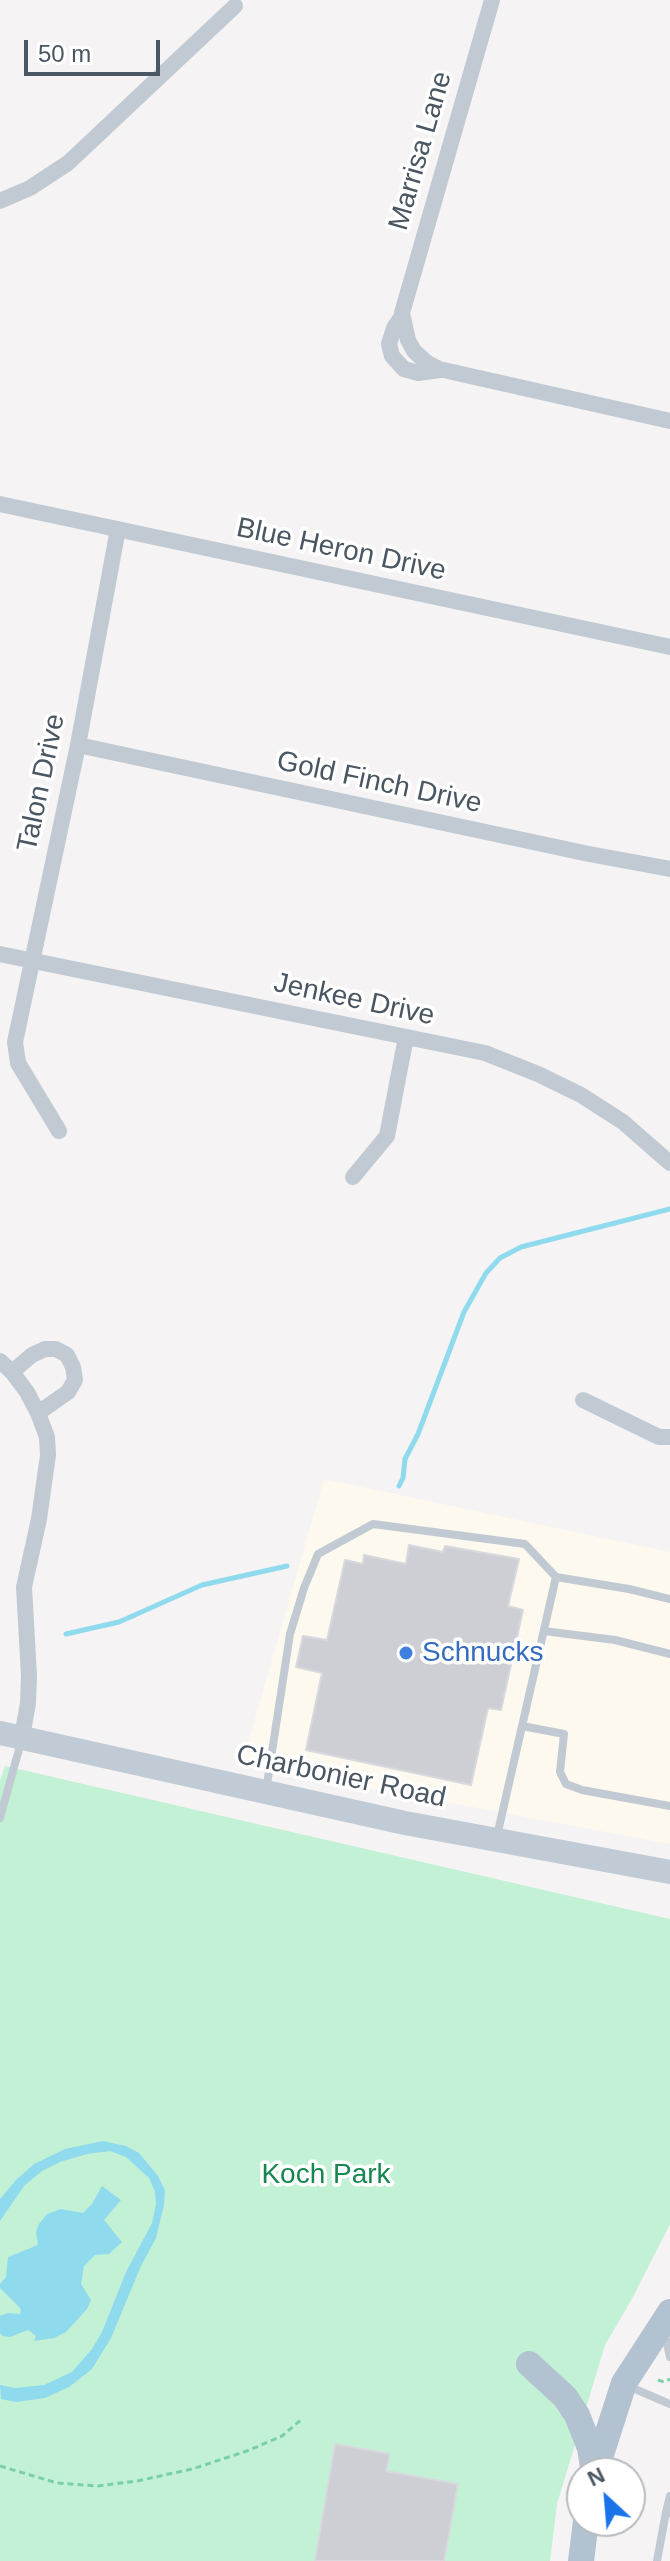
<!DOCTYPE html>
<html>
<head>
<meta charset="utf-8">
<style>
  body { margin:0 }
  #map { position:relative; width:670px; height:2561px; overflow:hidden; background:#f5f3f3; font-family:Arial,sans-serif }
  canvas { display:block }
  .north { position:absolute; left:566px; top:2457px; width:80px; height:80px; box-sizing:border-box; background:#fff; border:2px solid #b7bbc0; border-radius:50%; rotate:334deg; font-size:22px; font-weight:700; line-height:32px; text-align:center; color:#4a5661 }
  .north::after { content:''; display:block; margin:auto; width:28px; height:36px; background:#1a73e8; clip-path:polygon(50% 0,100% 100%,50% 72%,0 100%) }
  .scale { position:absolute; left:24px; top:40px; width:136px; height:36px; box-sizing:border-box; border:4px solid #4a5661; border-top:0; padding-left:10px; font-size:24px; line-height:28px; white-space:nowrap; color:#4a5661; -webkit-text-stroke:6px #fff; paint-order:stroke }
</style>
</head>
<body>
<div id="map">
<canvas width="670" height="2561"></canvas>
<div class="north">N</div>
<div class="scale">50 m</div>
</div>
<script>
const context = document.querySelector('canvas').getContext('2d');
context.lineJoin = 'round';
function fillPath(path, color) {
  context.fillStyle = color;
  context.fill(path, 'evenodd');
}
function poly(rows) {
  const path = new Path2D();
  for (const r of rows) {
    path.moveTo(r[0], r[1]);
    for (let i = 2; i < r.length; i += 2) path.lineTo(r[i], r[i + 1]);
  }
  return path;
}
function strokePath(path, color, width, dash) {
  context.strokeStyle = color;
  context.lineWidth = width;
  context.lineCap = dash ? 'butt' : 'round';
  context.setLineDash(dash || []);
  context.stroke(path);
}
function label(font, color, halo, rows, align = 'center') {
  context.font = font + ' Arial,sans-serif';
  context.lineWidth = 7;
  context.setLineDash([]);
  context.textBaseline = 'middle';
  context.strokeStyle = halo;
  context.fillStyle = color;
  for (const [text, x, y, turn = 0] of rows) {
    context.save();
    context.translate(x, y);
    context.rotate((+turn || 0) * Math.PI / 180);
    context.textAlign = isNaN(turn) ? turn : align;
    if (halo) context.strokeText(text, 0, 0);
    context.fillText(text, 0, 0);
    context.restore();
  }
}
fillPath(poly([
  [324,1479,670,1552,670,1844,242,1764]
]), '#fdf9ef');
fillPath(poly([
  [5,1766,670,1919,670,2224,633,2297,605,2345,557,2504,550,2561,0,2561,0,1781]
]), '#c3f1d5');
fillPath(poly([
  [103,2141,126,2146,139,2153,158,2176,165,2190,164,2205,156,2238,141,2266,111,2338,92,2369,69,2387,45,2398,16,2402,1,2399,0,2385,15,2388,44,2385,72,2372,92,2349,102,2332,126,2272,152,2223,156,2204,155,2192,149,2178,126,2157,110,2151,87,2154,60,2162,42,2171,24,2186,0,2221,0,2199,16,2180,34,2164,65,2149],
  [102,2186,121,2200,104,2220,122,2242,109,2254,95,2255,84,2266,81,2284,91,2300,87,2309,66,2332,54,2338,34,2341,36,2336,28,2330,10,2337,3,2336,0,2333,0,2316,8,2313,20,2314,21,2309,0,2288,0,2284,6,2277,8,2257,38,2245,36,2232,39,2224,47,2214,61,2209,83,2213,92,2204]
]), '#90daee');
strokePath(poly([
  [399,1486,403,1478,405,1459,418,1434,464,1312,486,1273,500,1258,521,1247,670,1209],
  [66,1634,119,1622,202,1585,287,1566]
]), '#90daee', 5);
const building = poly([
  [409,1545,443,1552,445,1546,519,1559,508,1606,523,1610,501,1710,488,1708,471,1785,306,1750,322,1673,296,1667,303,1636,327,1640,345,1560,363,1564,364,1555,406,1564,409,1545],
  [335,2444,390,2454,386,2471,458,2484,444,2561,315,2561,335,2444]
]);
fillPath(building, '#cdcfd5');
strokePath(building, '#d7d9de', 2);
strokePath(poly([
  [658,2380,664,2382,670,2379],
  [0,2466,57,2483,98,2486,137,2481,192,2469,247,2451,282,2436,302,2419]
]), '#7ad0a6', 3, [6, 4]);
strokePath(poly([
  [556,1577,629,1589,670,1599],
  [544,1631,615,1640,670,1654],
  [522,1726,564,1734,560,1772,566,1784,582,1790,670,1806],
  [266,1791,290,1634,304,1588,318,1554,373,1524,525,1544,556,1577,497,1836],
  [0,1818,21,1742],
  [665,2335,670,2357],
  [628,2386,670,2404],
  [669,2513,666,2512,670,2496],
  [657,2561,666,2512]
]), '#c1cad2', 8);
strokePath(poly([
  [492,0,402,313,408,340,414,351,426,362,439,369,670,421],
  [0,201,30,188,68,163,235,6],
  [402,316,394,328,389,344,392,356,404,369,418,373,440,370],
  [0,504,670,647],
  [78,745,589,854,670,869],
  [0,954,485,1053,538,1074,581,1095,623,1122,670,1163],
  [59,1131,18,1063,15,1042,78,745,118,529],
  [353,1177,387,1136,406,1037],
  [0,1361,12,1372,27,1392,38,1413,47,1437,48,1455,39,1519,24,1587,29,1676,28,1703,22,1737],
  [12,1372,32,1355,45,1349,56,1349,67,1355,73,1367,75,1380,68,1392,38,1413],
  [583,1400,659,1437,670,1437]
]), '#c1cad2', 16);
strokePath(poly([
  [0,1733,405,1823,670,1872]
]), '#c1cbd6', 24);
strokePath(poly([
  [529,2364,565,2397,577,2415,590,2448,594,2473],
  [595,2473,624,2383,670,2312],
  [581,2561,586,2521]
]), '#b3c2d1', 26);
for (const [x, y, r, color] of [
  [406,1653,8,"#3f7fe0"]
]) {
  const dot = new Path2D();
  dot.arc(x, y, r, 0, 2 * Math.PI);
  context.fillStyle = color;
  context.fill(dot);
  strokePath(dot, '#fff', 3);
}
label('28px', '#4a5661', '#fff', [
  ["Marrisa Lane",421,151,-74],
  ["Blue Heron Drive",341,550,12],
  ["Talon Drive",42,783,-78],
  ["Gold Finch Drive",379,783,12],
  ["Jenkee Drive",354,1000,12],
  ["Charbonier Road",341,1777,12]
]);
label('28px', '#366cbe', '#fff', [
  ["Schnucks",422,1653]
], 'left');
label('28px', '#17864f', '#fff', [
  ["Koch Park",326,2175]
]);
</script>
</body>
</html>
